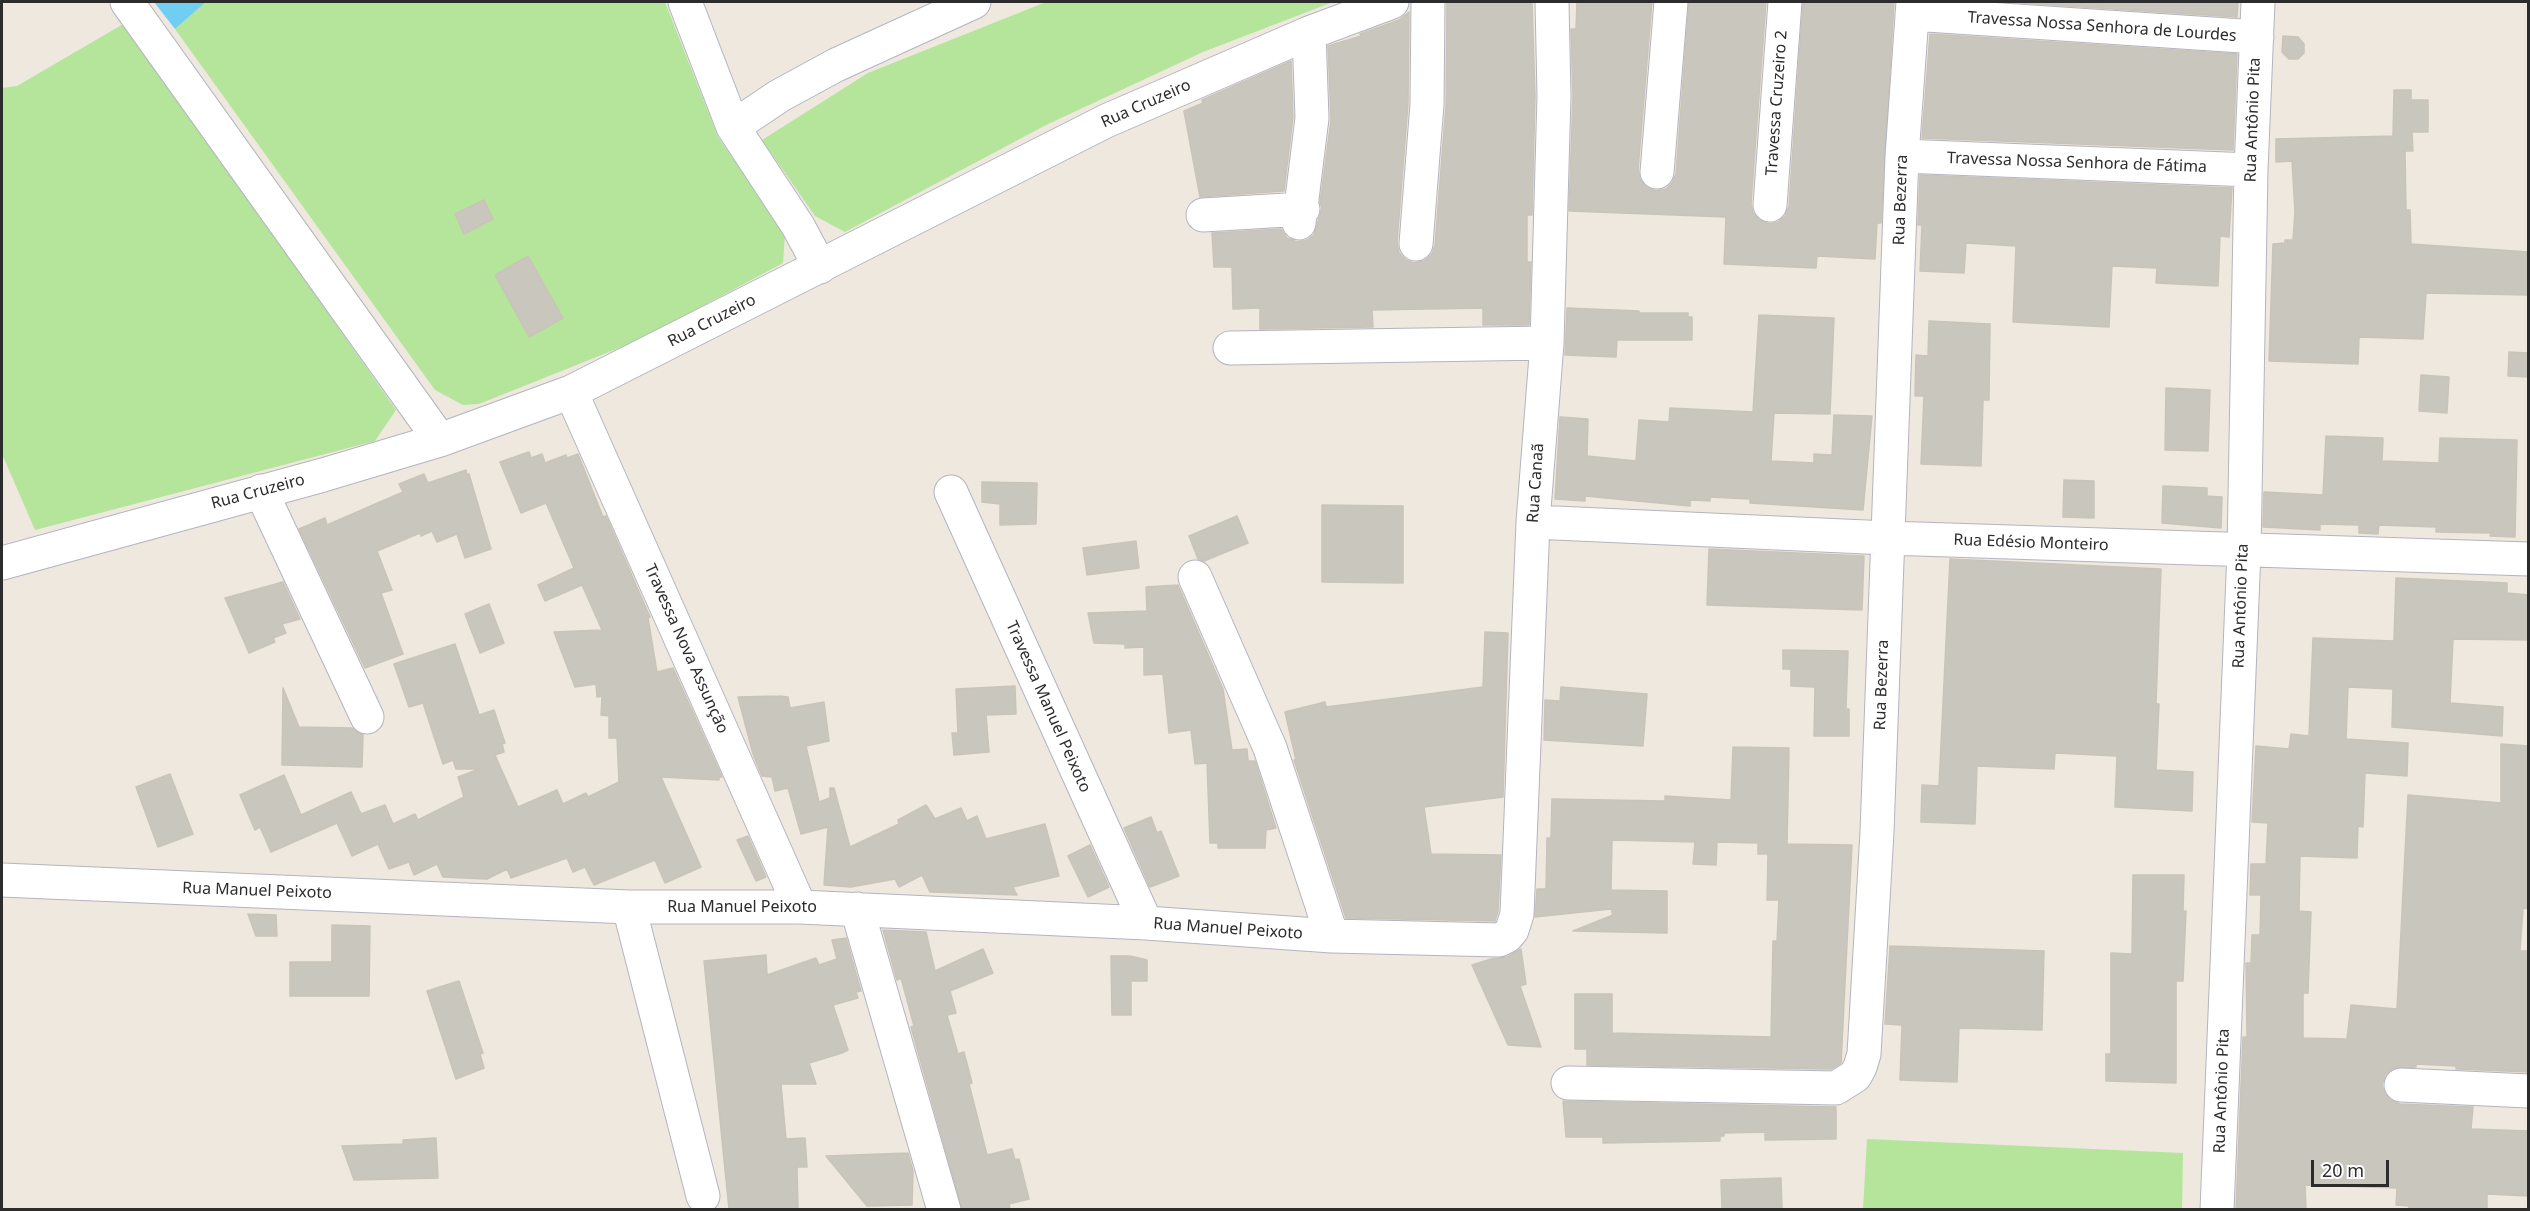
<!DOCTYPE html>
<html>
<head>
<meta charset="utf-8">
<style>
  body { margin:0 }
  #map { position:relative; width:2530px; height:1211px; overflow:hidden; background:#eee8df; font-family:"Noto Sans",sans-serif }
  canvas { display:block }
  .frame { position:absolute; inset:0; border:3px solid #2c2c2c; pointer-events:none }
  .scale { position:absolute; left:2311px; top:1160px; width:78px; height:27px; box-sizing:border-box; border:3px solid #2c2c2c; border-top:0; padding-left:8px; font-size:18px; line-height:21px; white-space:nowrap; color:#2c2c2c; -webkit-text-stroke:4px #fff; paint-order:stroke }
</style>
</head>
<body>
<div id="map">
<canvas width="2530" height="1211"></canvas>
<div class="frame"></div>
<div class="scale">20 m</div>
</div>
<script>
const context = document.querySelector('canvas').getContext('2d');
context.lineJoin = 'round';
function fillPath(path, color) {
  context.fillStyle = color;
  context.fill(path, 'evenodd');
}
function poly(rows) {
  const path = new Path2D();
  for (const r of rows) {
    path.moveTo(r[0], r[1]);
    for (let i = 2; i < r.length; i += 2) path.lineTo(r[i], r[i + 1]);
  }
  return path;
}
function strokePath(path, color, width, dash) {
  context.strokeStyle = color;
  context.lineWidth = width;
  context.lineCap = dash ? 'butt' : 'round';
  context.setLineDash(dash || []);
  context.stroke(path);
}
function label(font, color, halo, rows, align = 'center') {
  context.font = font + ' "Noto Sans",sans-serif';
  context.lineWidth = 4.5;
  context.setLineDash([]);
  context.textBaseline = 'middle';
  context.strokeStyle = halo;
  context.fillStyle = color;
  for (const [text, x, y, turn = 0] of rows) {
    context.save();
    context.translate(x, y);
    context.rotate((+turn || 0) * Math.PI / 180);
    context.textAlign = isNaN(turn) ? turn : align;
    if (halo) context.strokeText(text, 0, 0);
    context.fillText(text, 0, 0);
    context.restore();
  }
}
fillPath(poly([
  [206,2,665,2,718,137,785,233,783,263,639,340,479,404,463,405,435,390,175,29],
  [1046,2,1333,2,1203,52,1046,125,845,232,815,216,762,140,868,73],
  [125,23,396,410,375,441,35,530,2,454,2,88,17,86],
  [1867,1139,2183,1153,2182,1209,1863,1209]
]), '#b4e59a');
fillPath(poly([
  [154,2,206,2,175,29]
]), '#70cef2');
const building = poly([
  [1447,2,1532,2,1535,96,1532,215,1527,215,1527,262,1531,262,1529,325,1483,325,1483,308,1372,310,1373,327,1260,329,1260,308,1233,309,1232,267,1214,267,1212,233,1281,229,1287,238,1297,242,1307,240,1314,235,1322,208,1320,203,1331,120,1328,46,1361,36,1360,34,1399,20,1409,12,1408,103,1397,243,1399,253,1406,260,1414,263,1424,261,1432,254,1435,245,1446,105,1447,2],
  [1577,2,1652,2,1638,170,1640,179,1646,187,1656,191,1666,189,1672,183,1676,174,1689,2,1766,2,1751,204,1753,213,1759,220,1769,224,1778,222,1785,216,1789,206,1803,2,1894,2,1881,223,1877,223,1875,259,1817,256,1816,268,1724,264,1726,217,1569,211,1573,96,1571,29,1576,29,1577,2],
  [2006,2,2238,2,2237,17,2006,2],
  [1930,34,2237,54,2233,150,1922,138,1930,34],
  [2283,36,2298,37,2304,44,2304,53,2298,59,2289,59,2282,52,2283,36],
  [1291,61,1293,117,1284,191,1200,197,1184,111,1203,103,1202,100,1291,61],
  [2394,90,2411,90,2411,100,2428,100,2428,132,2412,132,2413,151,2405,151,2406,210,2410,210,2411,244,2529,252,2529,295,2426,293,2423,339,2359,337,2358,364,2269,361,2273,244,2285,243,2285,240,2293,240,2295,212,2292,161,2276,162,2276,139,2393,136,2394,90],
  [1920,175,2232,188,2229,237,2220,236,2218,286,2156,283,2157,268,2112,266,2109,327,2013,322,2016,246,1966,243,1964,273,1920,271,1922,225,1918,225,1920,175],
  [484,200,493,219,464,234,455,214,484,200],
  [528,256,563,318,529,337,495,275,528,256],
  [1567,308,1639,311,1639,313,1688,313,1688,317,1692,317,1692,340,1617,340,1616,357,1565,355,1567,308],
  [1759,315,1834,318,1830,414,1774,413,1771,461,1814,463,1814,454,1832,455,1834,415,1872,416,1863,510,1750,503,1750,499,1710,497,1710,501,1690,500,1690,506,1585,496,1585,501,1555,499,1560,417,1588,419,1587,456,1636,461,1639,420,1669,422,1670,408,1753,412,1759,315],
  [1929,321,1990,324,1989,400,1983,400,1981,466,1921,464,1924,396,1915,396,1916,355,1928,356,1929,321],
  [2509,352,2529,353,2529,377,2508,376,2509,352],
  [2421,375,2449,377,2447,413,2419,411,2421,375],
  [2166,388,2210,390,2208,451,2165,450,2166,388],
  [2326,436,2383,438,2382,461,2439,463,2440,438,2517,440,2515,537,2490,536,2491,533,2436,532,2436,527,2379,525,2378,534,2359,533,2359,525,2320,524,2320,530,2263,527,2264,492,2323,495,2326,436],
  [529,452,531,458,542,454,545,463,566,455,567,458,578,454,603,517,606,516,650,617,648,618,657,672,673,668,722,777,719,777,719,780,661,777,701,867,665,883,655,860,594,885,585,867,573,872,567,858,511,878,507,869,487,879,443,877,437,864,414,875,409,862,389,869,378,844,352,856,337,823,271,852,260,827,255,830,240,795,284,775,301,815,351,792,361,814,385,805,393,824,415,814,418,820,464,797,458,777,479,769,456,769,453,760,443,764,423,703,409,707,394,664,455,644,479,715,494,710,505,743,502,744,504,752,495,755,518,807,557,790,563,804,586,793,588,797,619,782,617,738,609,738,609,716,601,715,602,696,597,697,596,684,575,687,554,632,602,630,582,585,545,601,538,585,574,568,546,503,521,513,500,462,529,452],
  [466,470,467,475,469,474,491,549,465,558,457,534,437,542,432,531,421,536,420,533,377,551,392,590,381,593,403,654,365,668,299,529,325,518,327,525,403,492,399,484,424,474,428,483,466,470],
  [2064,480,2094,481,2094,518,2063,517,2064,480],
  [982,482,1037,483,1036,524,1000,525,1000,504,982,502,982,482],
  [2163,486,2207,488,2207,496,2222,497,2221,528,2162,523,2163,486],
  [1322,505,1403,506,1403,583,1322,582,1322,505],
  [1237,516,1248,543,1204,561,1198,559,1189,536,1237,516],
  [1136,541,1139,568,1087,575,1083,548,1136,541],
  [1709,549,1864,556,1862,610,1707,605,1709,549],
  [1950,559,2161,569,2156,704,2159,704,2156,770,2193,772,2192,811,2115,807,2117,756,2055,753,2054,769,1977,766,1975,824,1921,822,1922,785,1939,786,1950,559],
  [2396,578,2507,583,2507,593,2529,595,2529,640,2453,639,2450,703,2503,707,2502,736,2392,727,2393,689,2348,687,2346,739,2408,743,2407,776,2365,773,2363,827,2358,826,2357,858,2300,856,2299,911,2311,912,2308,993,2303,993,2303,1038,2347,1039,2351,1005,2397,1009,2408,795,2501,803,2501,744,2529,746,2529,909,2523,908,2520,951,2529,951,2529,1072,2456,1069,2456,1066,2416,1064,2416,1067,2392,1069,2385,1075,2382,1085,2385,1094,2390,1100,2400,1104,2473,1107,2471,1129,2529,1131,2529,1196,2487,1194,2487,1209,2409,1209,2409,1206,2396,1205,2397,1188,2305,1185,2306,1209,2236,1209,2243,1037,2247,1037,2246,963,2251,963,2252,935,2260,935,2261,895,2250,895,2251,864,2266,864,2268,823,2252,822,2256,746,2289,749,2291,734,2309,736,2313,638,2394,641,2396,578],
  [283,582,300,619,282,624,286,633,273,638,275,642,249,653,225,598,283,582],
  [1178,585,1223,689,1232,750,1247,749,1248,761,1255,761,1276,828,1266,830,1265,848,1218,848,1218,843,1210,843,1207,763,1195,764,1191,730,1169,733,1163,674,1144,675,1144,647,1125,648,1125,644,1094,643,1088,613,1147,611,1146,587,1178,585],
  [489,604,504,643,480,653,465,614,489,604],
  [1485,632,1508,633,1503,797,1424,807,1431,854,1501,855,1498,911,1495,921,1346,918,1294,760,1296,760,1285,712,1325,702,1326,707,1483,687,1485,632],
  [1783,650,1848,651,1846,709,1849,709,1849,736,1814,736,1815,687,1791,686,1791,669,1783,669,1783,650],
  [1015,686,1016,714,986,715,989,752,954,755,952,733,958,733,956,689,1015,686],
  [1561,687,1647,694,1643,746,1544,740,1545,700,1560,701,1561,687],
  [283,688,299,727,352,728,363,735,362,767,282,765,283,688],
  [780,696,788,697,790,708,824,702,829,741,806,746,819,802,830,798,830,788,834,788,850,847,899,824,898,820,926,805,935,819,961,808,967,821,977,816,986,839,1045,824,1059,876,1013,887,1017,895,930,892,922,875,899,887,895,879,851,887,824,885,828,827,801,834,788,788,775,791,772,777,762,776,753,754,738,697,780,696],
  [1733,747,1789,748,1787,844,1852,845,1841,1063,1831,1069,1587,1065,1587,1049,1575,1049,1575,994,1612,994,1612,1033,1771,1037,1773,941,1777,941,1779,900,1767,900,1768,854,1758,854,1758,843,1717,842,1716,865,1693,864,1695,842,1612,840,1611,890,1667,891,1667,933,1573,931,1613,915,1611,909,1535,917,1537,889,1546,889,1547,838,1551,838,1552,799,1665,801,1665,796,1731,800,1733,747],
  [170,774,193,834,158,847,136,787,170,774],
  [1151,817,1157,833,1161,831,1179,876,1150,887,1124,828,1151,817],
  [748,836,766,877,756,881,737,840,748,836],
  [1090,845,1109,887,1088,897,1068,856,1090,845],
  [2133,875,2184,875,2183,911,2186,911,2183,981,2176,981,2176,1083,2106,1081,2106,1054,2111,1054,2111,953,2132,954,2133,875],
  [248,914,276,915,277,936,256,936,248,914],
  [332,925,370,926,369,996,290,996,290,962,332,962,332,925],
  [883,930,926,932,935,971,983,949,993,973,950,991,956,1013,947,1015,958,1054,964,1052,972,1083,969,1084,987,1155,1012,1149,1015,1160,1019,1159,1029,1199,1009,1204,1010,1209,962,1209,911,1027,914,1026,901,978,897,980,883,930],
  [846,938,861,991,856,992,858,998,833,1005,848,1050,842,1053,809,1063,816,1084,781,1084,786,1139,805,1138,807,1167,797,1167,798,1209,729,1209,704,961,766,955,767,975,816,958,819,965,837,959,832,940,846,938],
  [1890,946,2044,951,2042,1030,1959,1028,1957,1082,1900,1080,1902,1025,1885,1024,1890,946],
  [1521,949,1526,984,1520,986,1541,1047,1508,1045,1472,965,1491,959,1507,957,1521,949],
  [1111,956,1130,956,1147,960,1147,981,1131,981,1131,1015,1112,1015,1111,956],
  [459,981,483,1053,480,1054,484,1068,456,1079,427,991,459,981],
  [1563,1101,1836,1107,1836,1139,1765,1140,1765,1132,1724,1133,1724,1136,1720,1136,1720,1141,1603,1143,1603,1137,1566,1137,1563,1101],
  [436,1138,438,1178,354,1180,342,1146,403,1144,403,1140,436,1138],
  [908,1153,913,1171,912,1205,867,1206,826,1156,908,1153],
  [1781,1178,1782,1209,1722,1209,1721,1180,1781,1178]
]);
fillPath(building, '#c9c6bd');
strokePath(building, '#cac4b8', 1.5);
const minor = poly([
  [127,2,440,440],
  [685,2,733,127,798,226,820,267],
  [1912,14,2257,37],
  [733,127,779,96,836,65,974,2],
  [1902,156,2251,170],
  [1657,172,1671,2],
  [1770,205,1785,2],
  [1203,215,1303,209],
  [1299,223,1312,118,1309,33],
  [1416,244,1427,104,1428,2],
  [1230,348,1547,343],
  [571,392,800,907],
  [261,491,367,717],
  [951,492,1146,923],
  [1533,522,1888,538,2528,559],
  [2,563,323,475,440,440,571,392,1106,121,1309,33,1392,2],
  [1195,577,1270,748,1332,936],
  [2,880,629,907,800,907,1146,923,1332,936,1499,940,1507,936,1512,930,1517,914,1533,522,1547,343,1554,96,1552,2],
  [629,907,703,1196],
  [857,909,944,1210],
  [1568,1083,1836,1088,1855,1076,1860,1067,1864,1054,1877,832,1902,156,1913,2],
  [2401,1085,2528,1091],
  [2217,1210,2244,551,2251,170,2258,2]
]);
strokePath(minor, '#b2b5c0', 35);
strokePath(minor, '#fff', 33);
label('16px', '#2c2c2c', '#fff', [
  ["Travessa Nossa Senhora de Lourdes",2102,27,4],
  ["Travessa Cruzeiro 2",1777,103,-86],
  ["Rua Cruzeiro",1146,104,-24],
  ["Rua Antônio Pita",2253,120,-88],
  ["Travessa Nossa Senhora de Fátima",2077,163,2],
  ["Rua Bezerra",1901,200,-88],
  ["Rua Cruzeiro",712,321,-27],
  ["Rua Canaã",1536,483,-86],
  ["Rua Cruzeiro",258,492,-15],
  ["Rua Edésio Monteiro",2031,543,2],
  ["Rua Antônio Pita",2241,606,-88],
  ["Travessa Nova Assunção",686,649,66],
  ["Rua Bezerra",1882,685,-88],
  ["Travessa Manuel Peixoto",1048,707,66],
  ["Rua Manuel Peixoto",257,891,2],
  ["Rua Manuel Peixoto",742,907],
  ["Rua Manuel Peixoto",1228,929,4],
  ["Rua Antônio Pita",2222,1091,-88]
]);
</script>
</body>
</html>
